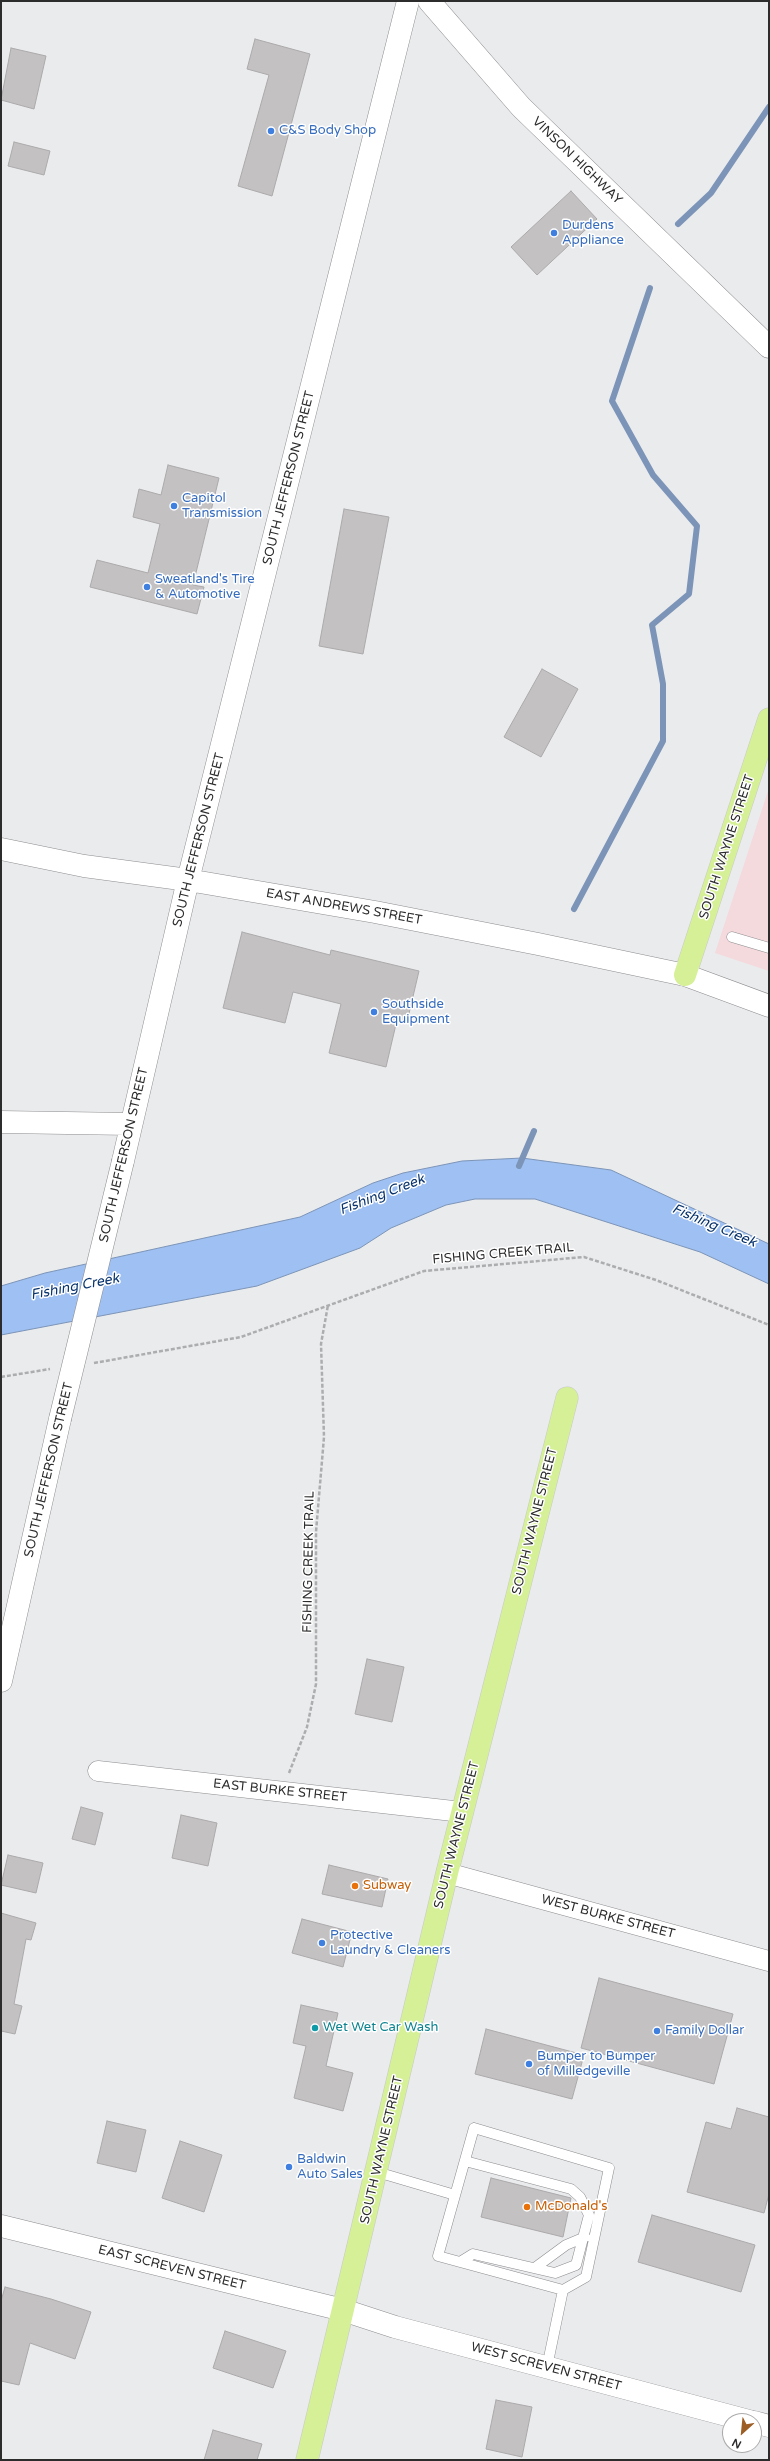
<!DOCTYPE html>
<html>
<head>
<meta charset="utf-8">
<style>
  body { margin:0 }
  #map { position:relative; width:770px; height:2461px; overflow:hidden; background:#eaebed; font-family:"Varela Round",sans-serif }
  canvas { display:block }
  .frame { position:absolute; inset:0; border:2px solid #2c2c2d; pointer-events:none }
  .north { position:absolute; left:722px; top:2413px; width:40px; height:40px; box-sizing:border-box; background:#fff; border:1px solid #ababab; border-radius:50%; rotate:207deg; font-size:11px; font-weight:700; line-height:16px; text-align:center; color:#2c2c2d }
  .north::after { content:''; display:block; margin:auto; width:14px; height:18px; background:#9d5e25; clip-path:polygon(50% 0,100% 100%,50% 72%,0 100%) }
</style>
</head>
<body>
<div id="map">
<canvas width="770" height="2461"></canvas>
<div class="frame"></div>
<div class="north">N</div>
</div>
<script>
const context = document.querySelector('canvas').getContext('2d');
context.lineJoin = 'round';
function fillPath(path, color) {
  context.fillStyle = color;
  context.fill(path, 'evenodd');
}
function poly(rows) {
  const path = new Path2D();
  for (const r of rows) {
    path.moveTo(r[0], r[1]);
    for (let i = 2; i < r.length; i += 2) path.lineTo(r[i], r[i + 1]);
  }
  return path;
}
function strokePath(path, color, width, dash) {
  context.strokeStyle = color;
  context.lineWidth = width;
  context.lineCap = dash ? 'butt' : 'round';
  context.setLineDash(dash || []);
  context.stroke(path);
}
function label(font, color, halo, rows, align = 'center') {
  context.font = font + ' "Varela Round",sans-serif';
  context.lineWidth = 3;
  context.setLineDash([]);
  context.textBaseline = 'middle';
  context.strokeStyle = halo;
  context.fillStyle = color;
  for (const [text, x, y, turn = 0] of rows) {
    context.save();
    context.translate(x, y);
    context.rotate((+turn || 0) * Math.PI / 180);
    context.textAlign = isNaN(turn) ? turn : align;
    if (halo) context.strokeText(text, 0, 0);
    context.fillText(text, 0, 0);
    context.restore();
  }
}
fillPath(poly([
  [769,788,769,971,715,953]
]), '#f4d9dd');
const water = poly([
  [522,1158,611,1170,769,1244,769,1284,700,1252,535,1199,475,1199,446,1205,391,1228,360,1248,257,1286,1,1335,1,1286,45,1273,300,1217,373,1183,403,1173,462,1161,522,1158]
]);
fillPath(water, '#9ec0f2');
strokePath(water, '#7c94b7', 1);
strokePath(poly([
  [678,224,711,193,769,107],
  [574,909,663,741,663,684,652,625,689,594,697,526,653,475,612,401,650,288],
  [519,1166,534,1131]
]), '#7c94b7', 6);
const building = poly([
  [255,39,310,54,272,196,238,186,269,75,247,69,255,39],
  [11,48,46,56,34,109,1,100,11,48],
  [14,142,50,151,44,175,8,166,14,142],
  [571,191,597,219,537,275,511,247,571,191],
  [168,465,219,478,193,585,204,587,197,614,90,587,97,560,148,573,160,524,133,517,139,489,161,495,168,465],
  [344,509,389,517,363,654,319,646,344,509],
  [542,669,578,689,541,757,504,737,542,669],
  [242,932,330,955,331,950,419,971,407,1022,397,1020,386,1067,329,1053,341,1004,293,992,285,1023,223,1008,242,932],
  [367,1659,404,1667,392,1722,355,1714,367,1659],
  [81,1807,103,1813,95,1845,72,1839,81,1807],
  [181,1815,217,1823,208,1866,172,1858,181,1815],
  [8,1855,43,1863,36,1893,1,1885,8,1855],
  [329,1865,388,1879,382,1907,322,1894,329,1865],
  [1,1913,36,1923,31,1940,26,1939,14,2004,22,2006,15,2034,1,2031,1,1913],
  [302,1919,352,1932,343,1967,292,1953,302,1919],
  [599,1978,733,2014,714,2084,581,2048,599,1978],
  [301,2005,338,2013,326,2066,353,2073,343,2111,294,2098,306,2046,293,2043,301,2005],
  [486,2029,584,2055,572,2099,475,2074,486,2029],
  [737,2108,769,2117,769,2194,764,2213,687,2192,706,2122,731,2129,737,2108],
  [107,2121,146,2130,136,2172,97,2163,107,2121],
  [180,2141,222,2155,204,2212,162,2198,180,2141],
  [491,2178,571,2198,563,2237,481,2217,491,2178],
  [652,2215,755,2245,741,2292,638,2262,652,2215],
  [5,2287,51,2299,91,2312,75,2359,30,2343,19,2385,1,2381,1,2301,5,2287],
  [225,2331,286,2351,273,2388,213,2368,225,2331],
  [496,2400,532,2407,522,2457,486,2449,496,2400],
  [213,2430,262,2444,257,2460,204,2460,213,2430]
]);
fillPath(building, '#c4c1c3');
strokePath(building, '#aca9ab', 1);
const service = poly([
  [732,937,769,948],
  [474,2128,609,2168,586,2277,563,2290,438,2256,474,2128],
  [377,2172,455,2195],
  [460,2262,473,2254,555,2273,576,2265,589,2215,580,2197,571,2189,465,2161],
  [536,2267,566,2245,585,2237],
  [547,2367,563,2290]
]);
const minor = poly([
  [98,1771,462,1812],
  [447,1873,769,1961]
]);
const tertiary = poly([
  [1,849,84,866,188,880,375,912,538,944,685,975,769,1006],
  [1,1122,131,1124],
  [123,1161,188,880,408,1],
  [1,1681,60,1419],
  [1,2226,343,2310,395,2327,749,2421],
  [754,2422,769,2426]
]);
const secondary = poly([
  [429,1,521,107,769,347]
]);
const primary = poly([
  [685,975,769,719],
  [307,2460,447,1873,567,1398]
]);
strokePath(service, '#8d8d90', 11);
strokePath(minor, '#8d8d90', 21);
strokePath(tertiary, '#8d8d90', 23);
strokePath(secondary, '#8d8d90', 23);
strokePath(primary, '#c8c8c8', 23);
strokePath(poly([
  [94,1363,241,1337,424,1271,584,1257,656,1280,769,1325],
  [1,1377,50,1369],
  [289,1773,307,1727,316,1684,316,1532,324,1437,321,1344,328,1305]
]), '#acadae', 2.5, [4, 2]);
strokePath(service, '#fff', 10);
strokePath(minor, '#fff', 20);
strokePath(tertiary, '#fff', 22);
strokePath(secondary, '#fff', 22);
strokePath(primary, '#d5f097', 22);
const tertiaryBridge = poly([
  [60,1419,123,1161]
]);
strokePath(tertiaryBridge, '#8d8d90', 23, []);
strokePath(tertiaryBridge, '#fff', 22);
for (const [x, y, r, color] of [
  [271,131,4,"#3f7fe0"],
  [554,233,4,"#3f7fe0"],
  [174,506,4,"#3f7fe0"],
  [147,587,4,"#3f7fe0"],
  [374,1012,4,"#3f7fe0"],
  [355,1886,4,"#e8710a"],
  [322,1943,4,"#3f7fe0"],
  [315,2028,4,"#0f9aa8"],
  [657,2031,4,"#3f7fe0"],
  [529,2064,4,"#3f7fe0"],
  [289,2167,4,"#3f7fe0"],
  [527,2207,4,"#e8710a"]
]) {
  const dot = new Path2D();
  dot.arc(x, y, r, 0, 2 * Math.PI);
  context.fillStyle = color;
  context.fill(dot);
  strokePath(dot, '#fff', 1.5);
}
label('13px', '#366cbe', '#fff', [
  ["C&S Body Shop",279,131],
  ["Durdens",562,226],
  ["Appliance",562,241],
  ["Capitol",182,499],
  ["Transmission",182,514],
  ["Sweatland's Tire",155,580],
  ["& Automotive",155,595],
  ["Southside",382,1005],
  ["Equipment",382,1020],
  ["Protective",330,1936],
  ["Laundry & Cleaners",330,1951],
  ["Family Dollar",665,2031],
  ["Bumper to Bumper",537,2057],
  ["of Milledgeville",537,2072],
  ["Baldwin",297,2160],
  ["Auto Sales",297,2175]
], 'left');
label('13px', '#2c2c2d', '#fff', [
  ["VINSON HIGHWAY",577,161,44],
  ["SOUTH JEFFERSON STREET",289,478,-76],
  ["SOUTH JEFFERSON STREET",199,840,-76],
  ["SOUTH WAYNE STREET",727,847,-72],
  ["EAST ANDREWS STREET",344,907,10],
  ["SOUTH JEFFERSON STREET",124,1155,-77],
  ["FISHING CREEK TRAIL",503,1254,-5],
  ["SOUTH JEFFERSON STREET",49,1470,-77],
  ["SOUTH WAYNE STREET",535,1521,-76],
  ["FISHING CREEK TRAIL",309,1562,-89],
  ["EAST BURKE STREET",280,1791,6],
  ["SOUTH WAYNE STREET",457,1835,-76],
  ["WEST BURKE STREET",608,1917,15],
  ["SOUTH WAYNE STREET",382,2150,-77],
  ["EAST SCREVEN STREET",172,2268,14],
  ["WEST SCREVEN STREET",546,2367,15]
]);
label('13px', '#c56008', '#fff', [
  ["Subway",363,1886],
  ["McDonald's",535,2207]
], 'left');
label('13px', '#0d838f', '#fff', [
  ["Wet Wet Car Wash",323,2028]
], 'left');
label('italic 14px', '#09346e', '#fff', [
  ["Fishing Creek",382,1195,-21],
  ["Fishing Creek",714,1226,23],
  ["Fishing Creek",75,1287,-11]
]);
</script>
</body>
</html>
